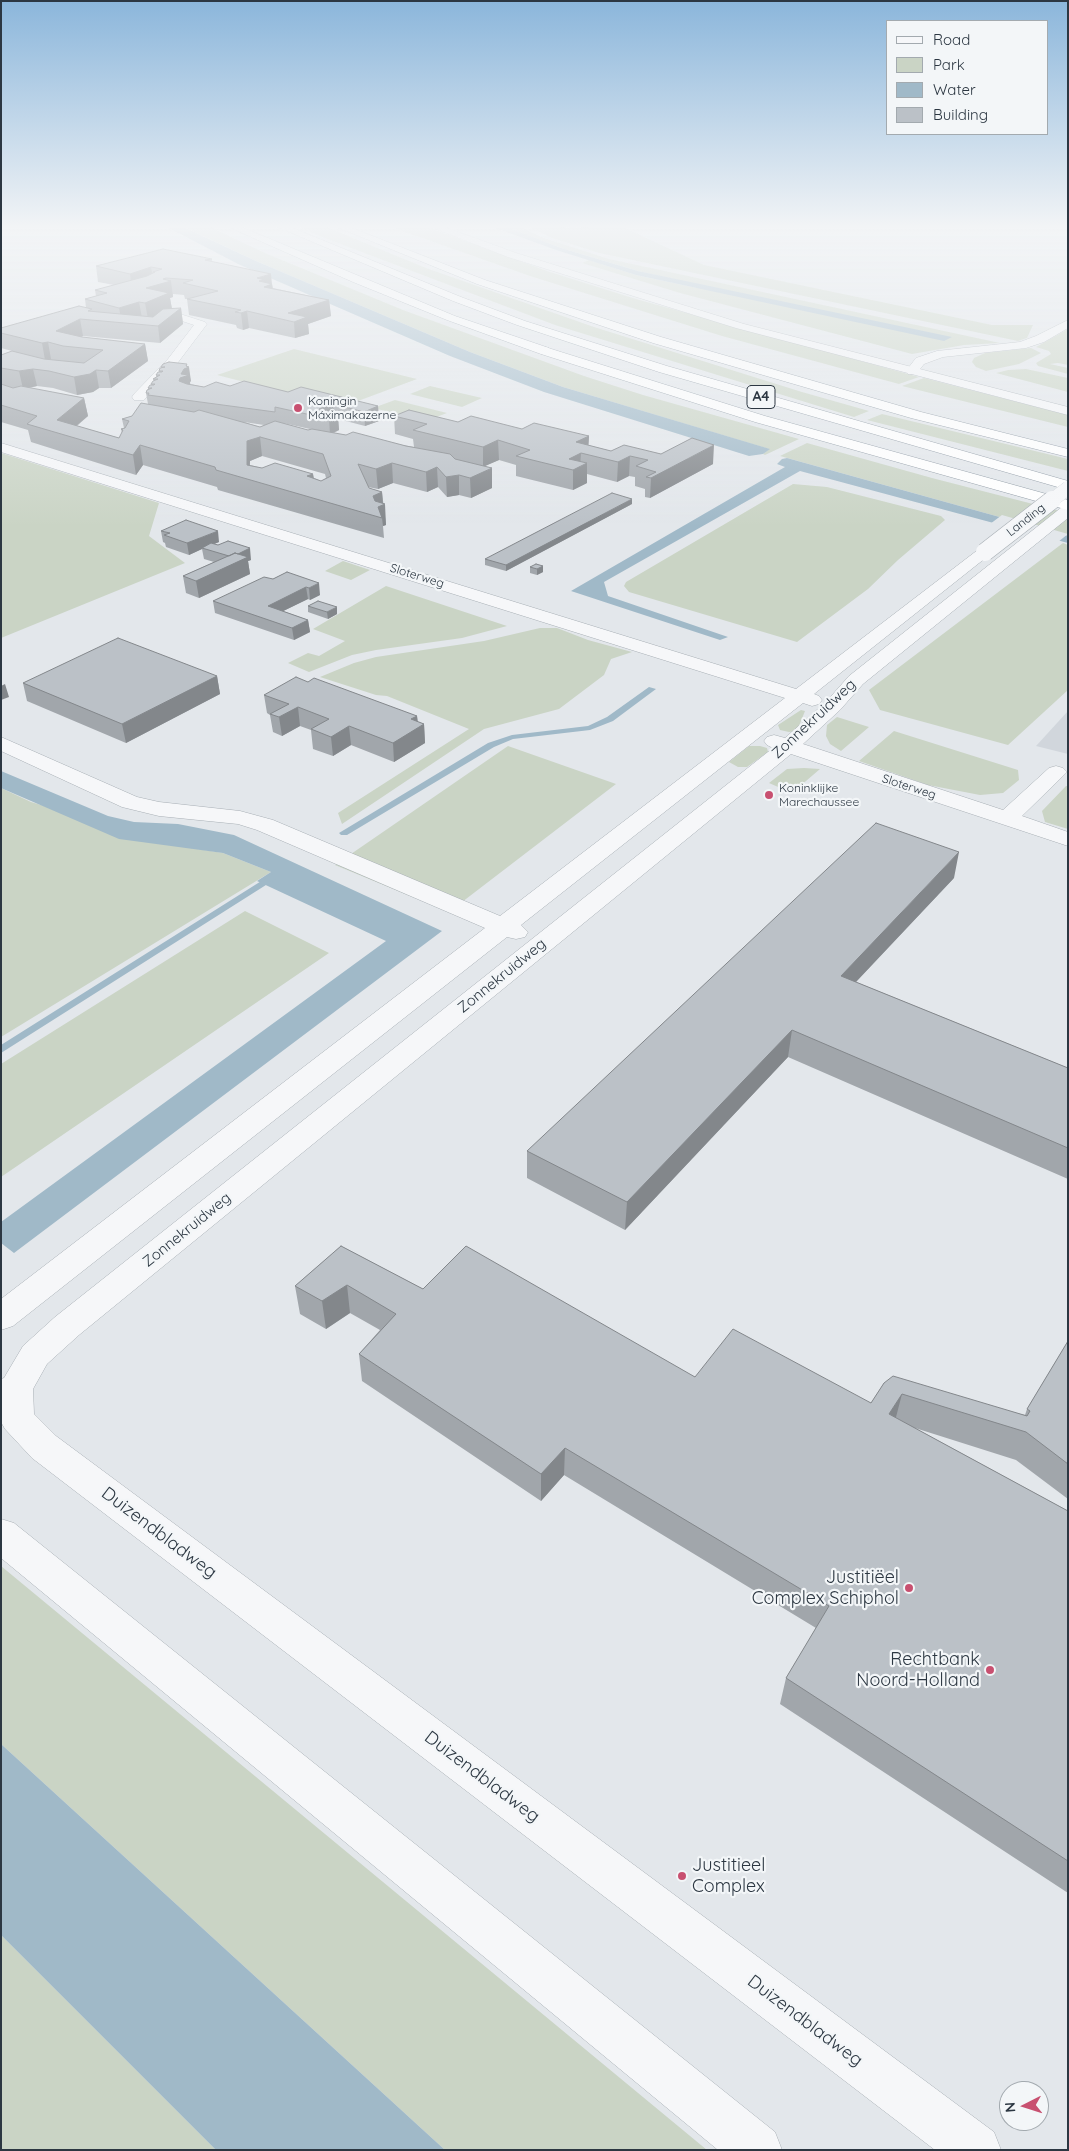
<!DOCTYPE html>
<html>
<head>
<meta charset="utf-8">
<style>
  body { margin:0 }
  #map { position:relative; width:1069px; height:2151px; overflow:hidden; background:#e3e7eb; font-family:Quicksand,sans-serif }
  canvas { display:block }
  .frame { position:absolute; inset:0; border:2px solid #2c3742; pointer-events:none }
  .legend { position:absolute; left:886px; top:20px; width:162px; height:115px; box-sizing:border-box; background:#f3f6f8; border:1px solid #a3aaaf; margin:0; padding:6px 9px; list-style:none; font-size:15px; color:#2c3742 }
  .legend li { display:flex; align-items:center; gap:10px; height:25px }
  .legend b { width:25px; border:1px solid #a3aaaf }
  .north { position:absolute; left:999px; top:2081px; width:50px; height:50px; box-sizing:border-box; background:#f3f6f8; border:1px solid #a3aaaf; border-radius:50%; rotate:265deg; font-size:14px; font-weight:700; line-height:20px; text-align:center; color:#2c3742 }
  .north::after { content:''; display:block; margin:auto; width:18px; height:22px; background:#c85070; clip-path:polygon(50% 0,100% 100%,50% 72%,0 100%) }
</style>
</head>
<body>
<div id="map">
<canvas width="1069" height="2151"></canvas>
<div class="frame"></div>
<ul class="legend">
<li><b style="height:6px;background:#f6f7f9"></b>Road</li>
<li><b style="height:14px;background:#cad4c5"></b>Park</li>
<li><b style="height:14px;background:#a0b9c8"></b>Water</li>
<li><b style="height:14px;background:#bbc1c7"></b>Building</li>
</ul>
<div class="north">N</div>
</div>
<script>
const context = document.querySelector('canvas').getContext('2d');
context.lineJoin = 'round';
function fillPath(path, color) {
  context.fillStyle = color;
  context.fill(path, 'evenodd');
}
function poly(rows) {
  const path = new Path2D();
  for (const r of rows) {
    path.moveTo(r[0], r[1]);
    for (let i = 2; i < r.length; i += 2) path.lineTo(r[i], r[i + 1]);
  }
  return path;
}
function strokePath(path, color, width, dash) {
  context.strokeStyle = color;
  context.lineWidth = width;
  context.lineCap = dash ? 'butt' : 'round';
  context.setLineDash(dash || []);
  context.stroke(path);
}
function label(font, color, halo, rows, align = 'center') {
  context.font = font + ' Quicksand,sans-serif';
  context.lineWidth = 4.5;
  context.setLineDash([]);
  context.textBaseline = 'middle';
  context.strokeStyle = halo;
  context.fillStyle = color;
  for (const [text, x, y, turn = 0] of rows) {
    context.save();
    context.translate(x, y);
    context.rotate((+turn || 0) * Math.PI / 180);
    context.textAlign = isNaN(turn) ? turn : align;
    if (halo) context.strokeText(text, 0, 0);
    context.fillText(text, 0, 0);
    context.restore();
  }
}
fillPath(poly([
  [1068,711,1068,754,1036,746]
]), '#d1d6dc');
fillPath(poly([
  [182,226,208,226,265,253,403,310,584,376,643,395,799,439,765,455,763,454,769,449,563,387,470,352,256,261],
  [298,226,324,226,426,268,594,327,802,392,869,411,854,417,555,325,322,237],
  [388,226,424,226,550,272,636,299,919,377,899,384,722,336,530,276],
  [504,226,518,226,541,237,609,259,1000,343,964,345,912,354,680,293,582,263,589,260,636,275,697,288,699,285,638,271,561,248],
  [528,226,573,228,621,226,704,265,992,325,1033,325,1027,338,1018,341,599,253,552,238],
  [1068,329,1068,365,1058,363,1050,364,1068,368,1068,374,1038,366,1036,363,1051,354,1049,351,1036,347],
  [1031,348,1041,353,1019,364,986,371,976,367,972,362,974,358,985,353],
  [294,349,417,379,342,407,217,375],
  [1026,369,1068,378,1068,392,996,373,1008,370],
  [924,378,1068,415,1068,427,902,386],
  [430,386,482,398,462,407,410,394],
  [395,400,447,413,426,421,373,408],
  [882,414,1068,459,1068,471,867,420],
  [807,443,932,478,1068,513,1068,536,780,456],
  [1,453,159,503,149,536,185,563,1,638],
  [793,484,827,487,941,516,945,520,898,560,868,589,797,642,629,592,624,586,626,582],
  [1063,543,1068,545,1068,690,1008,745,880,710,869,690],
  [343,561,370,570,351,580,325,571],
  [386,586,507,626,462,638,376,650,352,655,309,672,288,663,308,653,319,656,345,641,313,629],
  [540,628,557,628,588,640,632,652,611,659,604,675,559,709,484,729,342,824,338,813,469,729,387,696,376,695,320,677,354,663,376,657,484,641],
  [801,710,805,711,797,731,789,732,780,730,778,725],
  [837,717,869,727,841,751,830,744,826,736,827,725],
  [894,731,1018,770,1019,780,1003,793,980,795,928,785,859,761],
  [508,746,616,784,449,912,335,865],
  [749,746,760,746,767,748,768,752,747,767,738,767,729,762],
  [804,768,820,769,792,793,769,783,787,769],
  [1066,786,1068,786,1068,829,1045,822,1042,811],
  [1,788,31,802,179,846,223,853,271,872,1,1037],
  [245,911,329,953,1,1177,1,1064],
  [1,1566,707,2150,445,2150,1,1744],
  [1,1935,216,2150,1,2150]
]), '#cad4c5');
fillPath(poly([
  [165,226,181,226,256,261,470,352,563,387,770,449,763,454,749,456,544,392,450,356,238,264],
  [490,226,504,226,561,248,638,271,952,337,944,341,636,275,556,250],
  [787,458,1068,536,1068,543,800,471,604,582,608,596,728,637,720,640,571,591,785,467,777,464,782,459],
  [1,771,108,816,134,822,178,824,234,835,442,931,14,1253,1,1243,1,1222,386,941,257,881,271,872,223,853,119,839,1,788],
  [1,1744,445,2150,216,2150,1,1935]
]), '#a0b9c8');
fillPath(poly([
  [1002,515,1068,534,1058,542,990,524]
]), '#e3e7eb');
fillPath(poly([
  [649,687,656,689,613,721,590,730,513,739,494,747,347,835,341,835,339,833,488,743,512,735,588,726,607,717,649,687],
  [274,873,277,874,277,878,1,1053,1,1045,274,873]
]), '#a0b9c8');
const pedestrian = poly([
  [164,314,180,314,205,322,207,324,176,365,144,400,134,400,132,397,134,394,168,359,194,325,179,320,164,320,144,325,138,322,140,320,164,314]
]);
const minor = poly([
  [1068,320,1068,328,1044,342,1026,348,943,357,924,364,916,374,908,374,906,371,916,358,937,351,1020,342,1036,336,1068,320],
  [1,443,796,689,979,549,985,547,991,549,993,552,814,694,819,696,822,700,819,704,812,706,803,703,521,925,528,932,525,937,516,939,507,937,13,1326,1,1330,1,1299,485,928,257,830,238,824,159,816,122,807,1,751,1,737,137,797,159,802,240,811,273,820,500,916,785,698,1,452,1,443],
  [1068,505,1068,518,863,684,840,710,803,744,1003,810,1049,768,1056,766,1063,768,1067,772,1063,776,1022,816,1068,832,1068,846,791,754,79,1335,47,1364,33,1389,34,1414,56,1436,994,2132,1001,2150,935,2150,32,1458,5,1429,1,1422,1,1379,4,1378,23,1346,55,1317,773,748,767,745,764,741,767,737,774,735,785,738,826,702,849,676,1062,507,1068,505],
  [1,1519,14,1523,775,2132,782,2150,718,2150,1,1558,1,1519]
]);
const tertiary = poly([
  [428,226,442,226,516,253,744,324,1068,407,1068,415,736,328,508,257,428,226]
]);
const trunk = poly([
  [545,347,765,416,1068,500,1068,510,755,422,541,354,539,351,541,348,545,347]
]);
const motorway = poly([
  [226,226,239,226,455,316,549,348,551,351,549,354,541,354,447,320,353,282,226,226],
  [275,226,288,226,461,297,525,321,667,366,1068,481,1068,490,659,372,517,325,453,301,275,226],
  [334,226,347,226,485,280,661,337,921,412,1068,449,1068,457,911,418,653,343,477,284,334,226]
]);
strokePath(pedestrian, '#a8afb5', 1);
strokePath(minor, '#a8afb5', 1);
strokePath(tertiary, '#a8afb5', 1);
strokePath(trunk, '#8b96a1', 1);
strokePath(motorway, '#8b96a1', 1);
fillPath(pedestrian, '#f6f7f9');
fillPath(minor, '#f6f7f9');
fillPath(tertiary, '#f6f7f9');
fillPath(trunk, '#fff');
fillPath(motorway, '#fff');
const minorBridgeFar1 = poly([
  [1051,501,1068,488]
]);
const minorBridge = poly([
  [985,552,1052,500]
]);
strokePath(minorBridgeFar1, '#a8afb5', 14, []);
strokePath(minorBridge, '#a8afb5', 19, []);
strokePath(minorBridgeFar1, '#f6f7f9', 14);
strokePath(minorBridge, '#f6f7f9', 18);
fillPath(poly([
  [212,259,212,262,272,284,273,288,329,300,331,316,308,324,309,334,295,338,249,328,243,330,237,328,236,325,189,315,187,299,185,299,184,295,173,294,173,297,170,298,172,309,181,308,183,324,160,343,83,336,81,337,145,344,148,361,111,388,99,388,93,392,77,395,53,388,37,386,29,388,84,398,88,416,77,426,119,438,122,433,121,429,124,428,122,419,132,416,148,404,146,393,148,389,148,388,151,385,151,384,154,381,153,379,156,377,156,375,159,372,159,371,161,368,161,367,187,367,191,381,190,382,190,384,204,387,230,386,288,392,378,406,379,421,365,426,338,419,339,430,334,433,414,447,413,439,395,434,394,416,589,436,588,445,611,451,661,454,713,464,650,498,645,497,645,489,635,486,635,477,629,476,617,482,587,474,587,483,573,490,516,476,516,465,499,460,484,466,492,488,471,498,459,495,447,497,438,487,427,492,393,483,378,489,368,487,369,488,382,492,386,525,383,526,384,538,218,490,217,487,143,465,136,475,31,442,28,430,1,422,1,355,12,351,1,348,1,328,86,308,85,299,96,296,95,290,114,285,98,282,96,266],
  [244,422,264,425,260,427],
  [283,423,310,429,308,430],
  [262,456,325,474,326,478,321,481,314,478,313,474,262,468,250,465,250,461],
  [632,504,506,571,485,565,485,559],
  [161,531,219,542,214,544,251,560,248,561,250,574,199,598,186,593,183,576,214,562,204,559,202,549,189,555,166,547,165,543,163,542],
  [543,566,543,572,537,575,530,573,530,567],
  [287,572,320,595,310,600,308,599,283,611,308,620,310,632,294,640,215,613,213,601,273,579],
  [308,606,337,614,328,619,308,612],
  [217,676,220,694,126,743,27,701,23,683],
  [308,682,417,716,418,722,424,724,425,743,394,762,351,745,333,756,313,749,311,730,300,726,282,736,273,732,270,715,267,713,264,695],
  [954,878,856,982,1068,1068,1068,1179,788,1057,625,1230,527,1178,527,1151],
  [341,1246,423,1289,695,1377,871,1403,884,1383,1025,1415,1027,1409,1068,1341,1068,1499,1016,1460,915,1428,1068,1511,1068,1893,780,1704,786,1678,816,1628,564,1475,541,1501,362,1381,359,1354,380,1330,350,1313,326,1329,300,1314,295,1286]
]), '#a1a6ab');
fillPath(poly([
  [151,267,154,282,132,289,130,274],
  [271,274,272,284,274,300,257,278],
  [166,278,166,282,171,281,173,297,170,298,172,309,148,319,145,303,146,288],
  [329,300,331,316,308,324,309,334,295,338,294,322,288,313],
  [139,302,142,318,122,323,119,308],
  [181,308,183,324,160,343,158,326],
  [247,311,249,328,243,330,241,313],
  [80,319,83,336,63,346,56,331],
  [48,342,51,359,45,360,42,343],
  [145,344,148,361,111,388,108,371],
  [187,364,187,368,189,367,191,381,190,382,191,389,179,381,181,374],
  [33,369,37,386,23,389,19,371],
  [96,370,99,388,93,392,77,395,74,377],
  [84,398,88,416,65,435,57,420],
  [333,404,334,413,335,413,335,417,338,416,339,430,330,434,329,419,319,409],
  [378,406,379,421,365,426,364,412],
  [589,436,588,455,581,453,580,467,587,463,587,483,573,490,573,470,569,459,576,442],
  [260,437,262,456,250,461,249,480,247,465,247,441],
  [498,440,499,460,483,467,483,447],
  [140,445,143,465,136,475,133,455],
  [714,445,713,464,650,498,651,478],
  [630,456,629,476,617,482,618,462],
  [392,463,393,483,378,489,376,469],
  [437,467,438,487,427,492,426,472],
  [492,468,492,488,471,498,470,478],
  [313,474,315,493,307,476],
  [459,475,459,495,447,497,446,477],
  [382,492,383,505,385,504,386,525,383,526,382,518,373,496],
  [632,499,632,504,506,571,506,565],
  [218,531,219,542,204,548,202,548,202,549,189,555,187,543],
  [250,548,251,560,248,561,250,574,199,598,196,581,231,556],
  [543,566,543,572,537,575,537,569],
  [319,583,320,595,310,600,309,588],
  [306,587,308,599,269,618,268,606],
  [337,607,337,614,328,619,327,612],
  [308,620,310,632,294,640,292,628],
  [217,676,220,694,126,743,122,724],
  [5,684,9,697,1,700,1,686],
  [298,707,300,726,282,736,279,717],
  [417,716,418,728,424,724,425,743,394,762,393,743,411,719],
  [349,726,351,745,333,756,331,737],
  [959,852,954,878,836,1003,841,976],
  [792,1030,788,1057,625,1230,627,1202],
  [347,1285,350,1313,326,1329,322,1301],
  [902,1394,895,1421,889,1414],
  [565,1448,564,1475,541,1501,541,1474]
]), '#83878b');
const building = poly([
  [163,249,212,259,205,260,271,274,257,278,265,280,259,281,272,284,264,287,329,300,288,313,307,317,294,322,247,311,241,313,235,312,241,310,187,299,218,291,183,283,193,280,166,278,163,279,171,281,146,288,169,293,145,303,139,302,119,308,85,299,107,293,95,290,147,276,155,272,153,272,162,269,151,267,130,274,96,266,163,249],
  [79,306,92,309,88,311,153,317,163,309,181,308,158,326,80,319,56,331,82,337,145,344,108,371,96,370,90,374,74,377,49,371,33,369,19,371,1,368,1,355,12,351,44,359,84,363,103,350,63,346,48,342,42,343,1,333,1,328,79,306],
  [169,362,187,364,186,366,189,367,184,369,181,374,189,375,180,378,179,381,187,384,204,387,216,382,230,386,244,381,288,392,301,387,378,406,364,412,333,404,319,409,335,413,332,414,338,416,329,419,275,407,275,412,148,395,149,393,146,393,147,390,152,388,148,388,150,385,154,385,155,384,151,384,153,381,158,379,153,379,160,375,156,375,158,372,162,372,163,371,159,371,160,368,165,367,161,367,163,364,169,362],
  [1,384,13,388,21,386,84,398,57,420,119,438,123,430,121,429,125,428,129,421,122,419,132,416,141,403,194,412,199,410,260,427,275,421,308,430,312,429,346,435,353,432,406,446,450,454,455,459,492,468,470,478,459,475,446,477,437,467,426,472,392,463,376,469,358,464,369,488,382,492,373,496,375,501,385,504,378,507,382,518,216,470,215,467,140,445,133,455,27,424,37,416,1,405,1,384],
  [260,437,323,454,331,476,321,481,307,476,313,474,275,463,262,468,247,465,247,441,260,437],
  [409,410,458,422,471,416,522,429,534,423,589,436,576,442,611,451,624,445,661,454,692,438,714,445,651,478,646,477,656,472,636,466,648,460,630,456,618,462,581,453,569,459,587,463,573,470,516,456,530,450,498,440,483,447,413,430,427,424,394,416,409,410],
  [612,493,632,499,506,565,485,559,612,493],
  [186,520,218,531,187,543,164,535,170,533,161,531,186,520],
  [228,541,250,548,238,554,235,553,229,556,202,548,211,543,218,545,228,541],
  [235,553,248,557,196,581,183,576,235,553],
  [536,564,543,566,537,569,530,567,536,564],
  [287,572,319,583,309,588,306,587,268,606,308,620,292,628,213,601,264,577,273,579,287,572],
  [318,601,337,607,327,612,308,606,318,601],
  [118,638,217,676,122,724,23,683,118,638],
  [296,677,308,682,314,678,417,716,411,719,424,724,393,743,349,726,331,737,311,729,329,719,298,707,279,717,270,714,289,704,264,695,296,677],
  [876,823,959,852,841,976,1068,1068,1068,1148,792,1030,627,1202,527,1151,876,823],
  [341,1246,423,1289,466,1246,695,1377,733,1329,871,1403,884,1383,893,1376,1027,1416,1030,1411,1027,1409,1068,1341,1068,1464,1026,1432,902,1394,889,1414,1068,1511,1068,1861,786,1678,829,1606,565,1448,541,1474,359,1354,396,1314,347,1285,322,1301,295,1286,341,1246]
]);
fillPath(building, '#bbc1c7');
strokePath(building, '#83878b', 1);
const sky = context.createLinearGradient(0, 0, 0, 527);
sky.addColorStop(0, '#8bb6db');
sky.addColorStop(0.43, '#f2f4f6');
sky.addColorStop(1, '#f2f4f600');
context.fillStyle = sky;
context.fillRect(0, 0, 1069, 527);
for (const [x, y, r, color] of [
  [298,408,5,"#c85070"],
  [769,795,5,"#c85070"],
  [909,1588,5,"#c85070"],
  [990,1670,5,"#c85070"],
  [682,1876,5,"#c85070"]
]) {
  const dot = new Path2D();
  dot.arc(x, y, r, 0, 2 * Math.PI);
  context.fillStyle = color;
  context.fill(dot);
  strokePath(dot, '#f3f6f8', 2);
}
label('12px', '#2c3742', '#f3f6f8', [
  ["Koningin",308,401],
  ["Máximakazerne",308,415],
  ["Koninklijke",779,788],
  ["Marechaussee",779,802]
], 'left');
label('12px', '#2c3742', '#f3f6f8', [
  ["Landing",1026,520,-38],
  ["Sloterweg",417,576,17],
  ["Sloterweg",909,787,18]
]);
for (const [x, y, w] of [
  [761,397,28]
]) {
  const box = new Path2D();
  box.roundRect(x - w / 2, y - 11.5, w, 23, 4);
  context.fillStyle = '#f3f6f8';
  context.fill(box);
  strokePath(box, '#2c3742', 1);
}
label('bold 14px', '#2c3742', null, [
  ["A4",761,397]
]);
label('15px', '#2c3742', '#f3f6f8', [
  ["Zonnekruidweg",814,719,-43],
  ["Zonnekruidweg",502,976,-39],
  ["Zonnekruidweg",187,1230,-39]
]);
label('18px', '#2c3742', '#f3f6f8', [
  ["Duizendbladweg",159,1533,37],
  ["Duizendbladweg",482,1777,37],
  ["Duizendbladweg",805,2021,37]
]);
label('18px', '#2c3742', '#f3f6f8', [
  ["Justitiëel",899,1578],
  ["Complex Schiphol",899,1599],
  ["Rechtbank",980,1660],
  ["Noord-Holland",980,1681],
  ["Justitieel",692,1866,"left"],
  ["Complex",692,1887,"left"]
], 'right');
</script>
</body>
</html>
